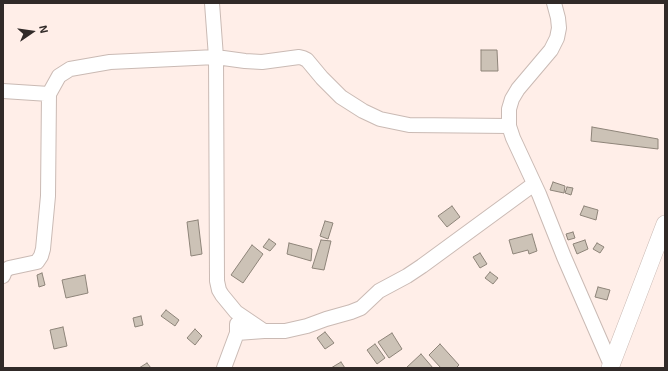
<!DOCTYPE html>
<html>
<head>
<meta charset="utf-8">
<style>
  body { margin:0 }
  #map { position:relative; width:668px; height:371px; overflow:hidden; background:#ffeee8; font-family:"Exo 2",sans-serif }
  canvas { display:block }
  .frame { position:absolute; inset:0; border:4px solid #312a28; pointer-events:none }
  .north { position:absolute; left:12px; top:12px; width:40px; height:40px; -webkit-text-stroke:3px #ffeee8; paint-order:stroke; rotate:77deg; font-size:11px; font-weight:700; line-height:16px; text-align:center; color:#312a28 }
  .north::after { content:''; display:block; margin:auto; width:14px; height:18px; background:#312a28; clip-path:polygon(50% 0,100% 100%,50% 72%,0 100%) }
</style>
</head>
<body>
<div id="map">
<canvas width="668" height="371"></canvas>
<div class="frame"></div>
<div class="north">N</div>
</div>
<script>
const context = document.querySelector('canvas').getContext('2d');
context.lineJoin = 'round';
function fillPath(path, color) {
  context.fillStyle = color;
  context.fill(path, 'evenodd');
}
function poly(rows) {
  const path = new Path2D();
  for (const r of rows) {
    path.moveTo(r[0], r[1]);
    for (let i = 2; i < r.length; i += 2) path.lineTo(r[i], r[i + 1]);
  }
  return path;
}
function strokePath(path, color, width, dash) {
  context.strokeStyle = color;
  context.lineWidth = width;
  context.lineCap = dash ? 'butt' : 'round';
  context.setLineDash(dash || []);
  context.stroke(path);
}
const building = poly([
  [481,50,497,50,498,71,481,71,481,50],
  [592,127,658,139,658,149,591,141,592,127],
  [553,182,565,186,564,193,550,190,553,182],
  [567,187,573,188,571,195,565,193,567,187],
  [452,206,460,217,447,227,438,216,452,206],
  [584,206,598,210,596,220,580,215,584,206],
  [198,220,202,254,191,256,187,222,198,220],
  [325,221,333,223,328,239,320,236,325,221],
  [573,232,575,238,568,240,566,234,573,232],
  [532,234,537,251,529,254,528,250,513,254,509,240,532,234],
  [269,239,276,244,270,251,263,247,269,239],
  [321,240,331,241,324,270,312,268,321,240],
  [585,240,588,249,577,254,573,244,585,240],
  [289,243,312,249,311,261,287,254,289,243],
  [597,243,604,247,600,253,593,249,597,243],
  [252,245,263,254,243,283,231,275,252,245],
  [480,253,487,264,480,268,473,257,480,253],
  [490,272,498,278,493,284,485,278,490,272],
  [42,273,45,285,39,287,37,275,42,273],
  [85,275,88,293,66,298,62,280,85,275],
  [598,287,610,290,607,300,595,297,598,287],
  [166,310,179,320,175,326,161,316,166,310],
  [141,316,143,325,135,327,133,318,141,316],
  [63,327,67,346,54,349,50,330,63,327],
  [195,329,202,336,195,345,187,338,195,329],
  [325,332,334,343,325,349,317,338,325,332],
  [392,333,402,349,389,358,378,342,392,333],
  [375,344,385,358,377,364,367,350,375,344],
  [440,344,459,365,456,368,441,368,429,355,440,344],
  [421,354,433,368,406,368,421,354],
  [341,362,345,368,331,368,341,362],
  [147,363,151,368,139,368,147,363]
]);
fillPath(building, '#ccc2b6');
strokePath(building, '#8e8479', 1);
const minor = poly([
  [212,3,216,57,217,281,219,290,222,295,236,312,264,331],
  [554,3,558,18,559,28,557,38,551,50,518,89,512,99,509,109,509,126,513,138,539,194,564,257,611,365],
  [3,91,49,94,59,76,70,69,110,62,216,57,245,61,262,62,299,57,303,58,307,60,322,78,341,97,363,111,380,119,409,125,509,126],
  [3,276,5,271,9,268,37,262,41,256,43,249,48,196,49,94],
  [237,333,264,331,285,331,307,326,326,319,351,312,361,308,379,291,407,276,422,266,534,184],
  [224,368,237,333,237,324]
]);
const tertiary = poly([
  [610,368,665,224]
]);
strokePath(minor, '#cabab4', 16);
strokePath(tertiary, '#cabab4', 18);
strokePath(minor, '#fff', 14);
strokePath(tertiary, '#fff', 17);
</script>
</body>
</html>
